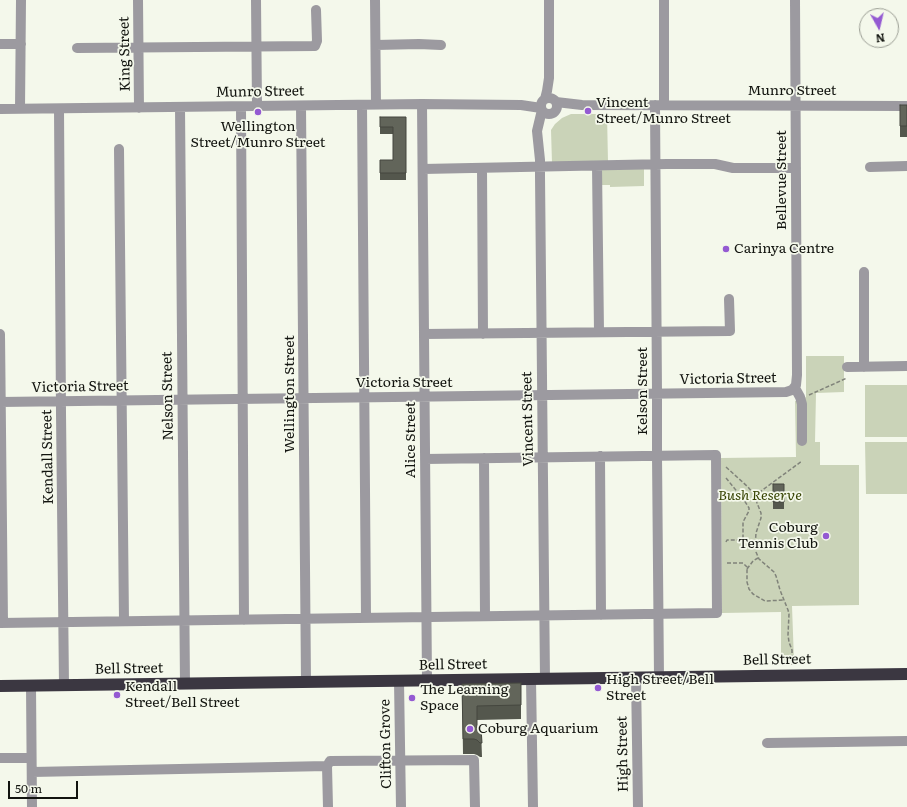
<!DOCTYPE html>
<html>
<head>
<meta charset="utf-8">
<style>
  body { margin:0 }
  #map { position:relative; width:907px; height:807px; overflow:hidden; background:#f4f8eb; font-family:Literata,serif }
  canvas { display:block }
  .north { position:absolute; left:859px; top:8px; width:40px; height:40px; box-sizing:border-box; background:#f4f8eb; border:1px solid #9a9d93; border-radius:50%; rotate:172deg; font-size:11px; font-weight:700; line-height:16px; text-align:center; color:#12140f }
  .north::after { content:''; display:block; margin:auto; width:14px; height:18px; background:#945ad2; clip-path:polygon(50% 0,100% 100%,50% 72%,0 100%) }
  .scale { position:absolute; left:8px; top:781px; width:70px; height:18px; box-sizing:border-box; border:2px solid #12140f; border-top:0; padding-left:5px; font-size:12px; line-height:14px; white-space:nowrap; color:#12140f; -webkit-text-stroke:3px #f4f8eb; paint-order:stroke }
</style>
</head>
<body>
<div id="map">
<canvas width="907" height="807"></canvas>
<div class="north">N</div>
<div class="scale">50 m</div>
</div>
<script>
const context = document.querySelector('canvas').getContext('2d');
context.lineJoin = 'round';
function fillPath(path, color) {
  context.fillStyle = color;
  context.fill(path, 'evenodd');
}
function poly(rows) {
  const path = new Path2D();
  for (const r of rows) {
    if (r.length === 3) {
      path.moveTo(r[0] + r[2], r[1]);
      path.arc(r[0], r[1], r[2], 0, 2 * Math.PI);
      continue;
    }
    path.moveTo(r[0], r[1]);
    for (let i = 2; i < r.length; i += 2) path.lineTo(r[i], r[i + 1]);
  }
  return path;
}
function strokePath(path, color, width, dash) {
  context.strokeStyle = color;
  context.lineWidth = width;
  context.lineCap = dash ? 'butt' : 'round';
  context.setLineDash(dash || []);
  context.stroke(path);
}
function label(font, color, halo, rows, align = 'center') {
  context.font = font + ' Literata,serif';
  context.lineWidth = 3.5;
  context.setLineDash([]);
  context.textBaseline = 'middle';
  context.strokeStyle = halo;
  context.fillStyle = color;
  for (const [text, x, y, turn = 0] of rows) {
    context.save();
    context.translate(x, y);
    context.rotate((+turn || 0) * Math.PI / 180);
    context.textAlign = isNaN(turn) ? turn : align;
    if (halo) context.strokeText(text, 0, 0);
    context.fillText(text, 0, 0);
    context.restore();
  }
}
fillPath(poly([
  [571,114,607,114,608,162,552,163,551,130,555,124,562,118],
  [644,167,644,186,610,187,610,185,600,185,602,168],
  [806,356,844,356,844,392,816,393,815,442,820,442,820,465,859,465,859,605,792,606,794,661,781,660,781,612,722,613,721,458,796,457,795,401,800,401,806,397],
  [865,385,907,385,907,437,865,437],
  [865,442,907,442,907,494,866,494]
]), '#cad3b8');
strokePath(poly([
  [809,395,847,378],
  [726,467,748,487,756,497],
  [726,542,727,540,737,540,742,539,743,537,743,522,749,511,749,508,744,500,726,478],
  [727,563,743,563,747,567,747,582,749,589,753,594,765,601,784,600],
  [747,569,753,561,758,558],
  [792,665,792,650,789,642,788,635,789,614,788,610,780,590,776,576,774,572,759,559,756,552,755,547,756,533,761,518,761,513,757,503,756,498,757,494,802,461]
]), '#80837a', 1.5, [4, 2]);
strokePath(poly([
  [138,0,139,108],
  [256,0,257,106],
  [375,0,376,104],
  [0,44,21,44],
  [376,45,419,44,441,45],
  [77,48,315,46,317,41,316,10],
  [549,106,8],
  [545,99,547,91,549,78,549,0],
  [556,102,582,105,907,106],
  [422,104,427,680],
  [362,105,366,618],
  [655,105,657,394,657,456,659,677],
  [664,105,664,0],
  [301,106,306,682],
  [180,107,185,684],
  [241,107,244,620],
  [0,109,422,104,521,105,541,108],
  [20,109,21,0],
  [59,109,61,413,64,685],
  [542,110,537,131,540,160,540,176,545,679],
  [119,149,124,621],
  [597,166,599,332],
  [870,167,907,166],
  [482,168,483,334],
  [423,169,667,164,715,164,733,168,796,168],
  [864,272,864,367],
  [0,334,3,623],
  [424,334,730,331,729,299],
  [847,367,907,366],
  [795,388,800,397,802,404,802,441],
  [0,402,786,392,792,390,796,385,797,375,795,0],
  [600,456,601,615],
  [484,458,485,616],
  [0,623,717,613,716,455,425,459],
  [636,677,638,807],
  [531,679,533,807],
  [399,681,401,807],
  [31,686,32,807],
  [767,743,907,741],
  [0,758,31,758],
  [32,772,327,766],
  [328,807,327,766,330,761,474,760,475,807]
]), '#9c9aa0', 10);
strokePath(poly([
  [0,686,907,674]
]), '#3b3741', 12);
fillPath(poly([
  [900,105,907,105,907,137,900,137],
  [380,117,406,117,406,180,380,180,380,160,393,160,393,134,380,134],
  [773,484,784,502,784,509,773,509],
  [521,683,521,719,477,720,477,728,481,728,482,757,480,757,477,755,474,754,463,754,462,684]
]), '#54574d');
const building = poly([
  [900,105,907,105,907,126,900,126,900,105],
  [380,117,406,117,406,173,380,173,380,160,393,160,393,127,380,127,380,117],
  [773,484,784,484,784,502,773,502,773,484],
  [521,683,521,705,477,706,477,728,481,728,482,743,480,743,477,740,474,739,463,739,462,684,521,683]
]);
fillPath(building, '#62655a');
strokePath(building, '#45473f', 1);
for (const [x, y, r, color] of [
  [588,111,4,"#945ad2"],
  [258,112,4,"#945ad2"],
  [726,249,4,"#945ad2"],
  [826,536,4,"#945ad2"],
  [598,688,4,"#945ad2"],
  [117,695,4,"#945ad2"],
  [412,698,4,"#945ad2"],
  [470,729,4,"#945ad2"]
]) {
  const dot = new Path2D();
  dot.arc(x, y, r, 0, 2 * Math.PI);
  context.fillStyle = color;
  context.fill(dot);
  strokePath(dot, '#f4f8eb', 1.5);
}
label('14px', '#12140f', '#f4f8eb', [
  ["King Street",125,54,-91],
  ["Munro Street",792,91],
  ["Munro Street",260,92,-1],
  ["Bellevue Street",782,180,-90],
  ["Victoria Street",728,379,-1],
  ["Victoria Street",404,383],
  ["Victoria Street",80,387,-1],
  ["Kelson Street",643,391,-90],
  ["Wellington Street",290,394,-90],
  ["Nelson Street",168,396,-91],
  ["Vincent Street",528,419,-91],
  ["Alice Street",411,440,-90],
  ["Kendall Street",48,457,-91],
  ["Bell Street",777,660,-1],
  ["Bell Street",453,665,-1],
  ["Bell Street",129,669,-1],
  ["Clifton Grove",386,744,-91],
  ["High Street",623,754,-91]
]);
label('14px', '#12140f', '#f4f8eb', [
  ["Vincent",596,103],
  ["Street/Munro Street",596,119],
  ["Wellington",258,127,"center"],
  ["Street/Munro Street",258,143,"center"],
  ["Carinya Centre",734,249],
  ["Coburg",818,528,"right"],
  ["Tennis Club",818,544,"right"],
  ["High Street/Bell",606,680],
  ["Street",606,696],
  ["Kendall",125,687],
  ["Street/Bell Street",125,703],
  ["The Learning",420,690],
  ["Space",420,706],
  ["Coburg Aquarium",478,729]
], 'left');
label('italic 14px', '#354200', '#f4f8eb', [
  ["Bush Reserve",760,496]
]);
</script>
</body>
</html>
